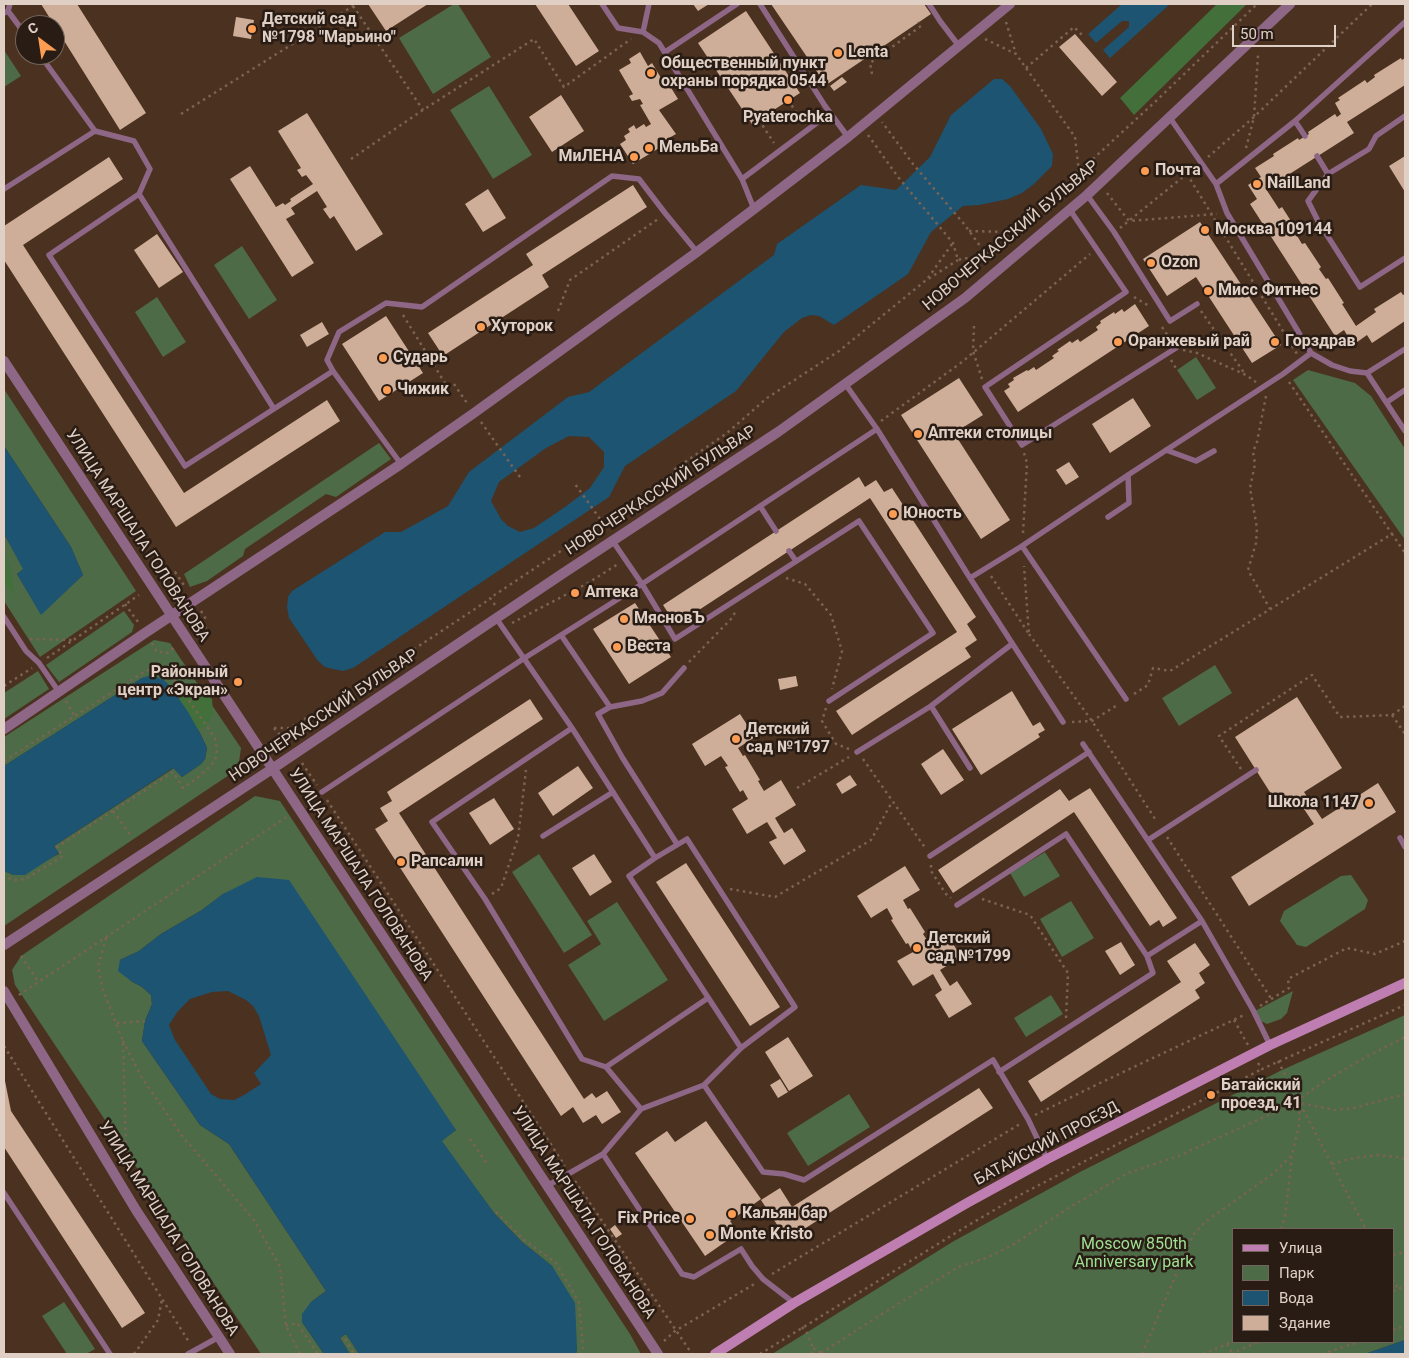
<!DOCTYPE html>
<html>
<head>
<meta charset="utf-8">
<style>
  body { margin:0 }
  #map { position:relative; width:1409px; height:1358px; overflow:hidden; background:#4b311f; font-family:Roboto,sans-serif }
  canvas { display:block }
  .frame { position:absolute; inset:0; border:5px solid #e0cfc4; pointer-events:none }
  .legend { position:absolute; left:1232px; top:1228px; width:162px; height:115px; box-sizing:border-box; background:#281c14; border:1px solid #72645a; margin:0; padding:6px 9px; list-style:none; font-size:15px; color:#e0cfc4 }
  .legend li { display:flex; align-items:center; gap:10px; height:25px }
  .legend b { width:25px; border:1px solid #72645a }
  .north { position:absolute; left:15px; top:15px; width:50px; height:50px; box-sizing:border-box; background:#281c14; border:1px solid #72645a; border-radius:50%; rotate:329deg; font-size:14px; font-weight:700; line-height:20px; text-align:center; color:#e0cfc4 }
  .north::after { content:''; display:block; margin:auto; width:18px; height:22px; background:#fc9d53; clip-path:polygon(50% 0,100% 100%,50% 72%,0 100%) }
  .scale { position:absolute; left:1232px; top:25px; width:104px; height:22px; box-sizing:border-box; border:2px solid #e0cfc4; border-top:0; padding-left:6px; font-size:15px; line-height:18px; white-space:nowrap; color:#e0cfc4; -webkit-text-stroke:4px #281c14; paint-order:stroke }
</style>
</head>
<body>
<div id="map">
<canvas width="1409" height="1358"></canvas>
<div class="frame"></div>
<ul class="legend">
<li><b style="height:6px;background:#bf7eb2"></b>Улица</li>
<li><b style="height:14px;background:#4c6b46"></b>Парк</li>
<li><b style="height:14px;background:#1c5472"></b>Вода</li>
<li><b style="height:14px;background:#ceae98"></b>Здание</li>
</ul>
<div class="north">С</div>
<div class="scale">50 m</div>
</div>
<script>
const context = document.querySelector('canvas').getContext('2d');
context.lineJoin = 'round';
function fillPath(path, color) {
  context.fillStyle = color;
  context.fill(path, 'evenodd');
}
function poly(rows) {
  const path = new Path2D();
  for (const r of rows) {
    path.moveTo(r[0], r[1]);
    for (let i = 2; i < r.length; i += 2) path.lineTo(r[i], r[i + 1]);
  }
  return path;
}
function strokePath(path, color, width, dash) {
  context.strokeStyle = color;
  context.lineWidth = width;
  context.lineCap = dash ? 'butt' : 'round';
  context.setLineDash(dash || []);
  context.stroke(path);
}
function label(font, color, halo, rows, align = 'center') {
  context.font = font + ' Roboto,sans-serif';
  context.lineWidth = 5;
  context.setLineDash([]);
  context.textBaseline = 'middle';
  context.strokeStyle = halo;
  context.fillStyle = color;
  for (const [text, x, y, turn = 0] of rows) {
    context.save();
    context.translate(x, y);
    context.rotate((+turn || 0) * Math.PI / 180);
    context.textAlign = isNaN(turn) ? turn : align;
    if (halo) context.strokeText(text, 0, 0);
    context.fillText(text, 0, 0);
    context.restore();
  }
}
fillPath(poly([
  [454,4,458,4,491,57,433,94,399,38],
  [4,50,21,76,4,87],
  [489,86,532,155,493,179,450,110],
  [242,246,277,300,249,319,214,265],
  [157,297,186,342,163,357,135,312],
  [1196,357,1216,388,1197,400,1177,370],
  [1308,370,1355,383,1371,396,1405,449,1405,540,1293,380],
  [4,389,136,591,40,657,4,601,4,534,24,569,17,574,41,614,83,575,71,547,4,446],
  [379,443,391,459,336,497,326,494,245,549,243,556,207,581,190,587,184,574],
  [124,611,134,625,132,632,59,682,46,665],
  [154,640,170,643,241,748,238,769,4,926,4,871,14,875,59,854,54,846,174,768,182,777,201,764,205,759,207,748,201,735,188,712,170,686,163,680,142,678,4,766,4,737],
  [1215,665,1232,693,1179,726,1162,698],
  [38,671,49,689,4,719,4,693],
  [255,796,280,801,630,1334,641,1354,576,1354,577,1348,552,1266,522,1242,494,1213,441,1141,456,1130,236,889,223,894,202,910,161,934,139,951,120,960,131,981,142,987,151,995,152,1004,145,1021,142,1041,200,1125,229,1144,326,1291,311,1302,302,1322,324,1354,261,1354,15,985,12,970,21,956],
  [1045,852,1060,876,1024,897,1010,873],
  [539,854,592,935,564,953,512,872],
  [1351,875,1368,900,1365,909,1306,947,1297,945,1280,921,1284,911,1341,876],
  [1071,901,1094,938,1062,957,1040,919],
  [617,902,668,980,604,1021,568,965,601,944,587,921],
  [1293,991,1287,1013,1281,1019,1267,1024,1261,1021,1255,1011],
  [1051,995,1063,1014,1026,1037,1014,1018],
  [1405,1015,1405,1340,1365,1354,772,1354,954,1241,1080,1172,1282,1070],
  [1233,1229,1393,1229,1393,1342,1233,1342],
  [849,1094,870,1127,808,1166,787,1133],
  [64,1302,95,1349,86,1354,67,1354,42,1316],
  [346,1334,359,1354,350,1354,340,1338]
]), '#4c6b46');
fillPath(poly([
  [1217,4,1247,4,1134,115,1120,98],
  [4,551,12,575,14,595,4,582],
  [191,687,204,687,212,699,213,715,204,727,194,730,176,703]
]), '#426f3a');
fillPath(poly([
  [1122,4,1170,4,1110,58,1103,50,1129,27,1129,21,1122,21,1096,43,1088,34],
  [994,79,1002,79,1010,86,1041,129,1053,154,1052,166,1034,184,1022,193,1008,199,979,205,963,206,931,232,908,274,834,325,819,316,811,315,802,318,784,332,736,391,625,466,609,497,353,668,343,671,333,669,325,667,318,661,289,618,287,607,288,597,292,591,385,532,401,532,448,506,469,472,568,397,589,392,774,255,777,244,861,185,896,190,930,157,951,115],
  [569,436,589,437,604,452,604,467,590,488,565,507,534,528,520,532,508,526,501,519,491,501,499,482,546,448],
  [4,446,71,547,83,575,41,615,17,574,23,569,4,534],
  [151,675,164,680,170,686,188,712,201,735,207,748,205,759,201,764,182,777,173,768,54,846,59,853,25,875,14,875,4,871,4,766,142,678],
  [257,877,289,880,456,1130,442,1141,494,1213,522,1242,552,1266,575,1303,577,1348,576,1354,359,1354,346,1334,340,1338,350,1354,324,1354,302,1322,302,1314,311,1302,326,1291,229,1144,200,1125,142,1041,145,1021,152,1004,151,995,142,987,131,981,118,971,120,960,139,951,161,934,202,910,223,894],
  [228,991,246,1000,253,1006,259,1016,271,1055,254,1073,261,1084,244,1095,234,1100,220,1099,211,1094,175,1040,169,1025,178,1011,190,999,212,992],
  [1405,1340,1405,1354,1365,1354]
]), '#1c5472');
fillPath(poly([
  [41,4,77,4,146,113,120,130],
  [368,4,428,4,386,31],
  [535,4,568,4,599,51,576,66],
  [693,4,709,4,698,11],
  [771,4,924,4,931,14,826,85],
  [746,11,800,93,752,124,698,43],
  [236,17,254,20,251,39,233,36],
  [1075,34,1117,82,1102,96,1059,47],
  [640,52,648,66,652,63,667,88,670,86,678,99,659,110,676,134,662,142,664,145,633,164,620,144,626,140,624,136,630,132,628,129,634,125,636,129,644,124,646,127,651,124,640,105,643,104,640,99,632,101,629,96,633,94,619,70,631,63,629,59],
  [1401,58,1402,60,1405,58,1405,85,1347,122,1354,133,1266,189,1279,209,1282,207,1298,232,1296,234,1302,244,1305,243,1321,267,1319,269,1326,279,1328,278,1344,303,1342,304,1356,326,1376,312,1374,309,1401,292,1403,295,1405,294,1405,321,1372,343,1367,335,1353,345,1344,330,1335,336,1250,204,1257,199,1248,185,1261,177,1255,168,1274,156,1273,154,1298,138,1299,140,1309,134,1308,132,1335,114,1337,117,1341,114,1335,103,1340,100,1338,98,1365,80,1367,83,1375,77,1374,75],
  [842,77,847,82,834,91,830,86],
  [561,95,584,131,552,152,529,117],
  [307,113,383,234,356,251,334,216,330,219,323,209,327,207,317,191,291,208,295,214,286,219,314,263,292,277,230,179,250,166,276,207,283,203,285,205,291,201,290,199,313,184,306,175,302,177,297,170,301,168,278,131],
  [1405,156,1405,192,1389,166],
  [109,157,123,179,23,245,184,493,327,400,340,421,176,527,4,260,4,226],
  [633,185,647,207,542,275,549,287,443,356,428,333,533,265,526,254],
  [488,189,506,218,483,232,465,204],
  [1200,222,1281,345,1252,363,1196,277,1167,296,1143,259],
  [157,234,183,272,159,288,134,250],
  [1135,304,1149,326,1018,412,1004,391,1010,387,1008,384,1014,380,1013,378,1027,370,1028,371,1034,367,1036,370,1054,358,1052,356,1059,351,1057,350,1070,341,1072,343,1078,339,1080,342,1098,330,1096,327,1101,323,1100,321,1114,312,1115,314,1122,309,1124,312],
  [386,316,423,373,379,401,342,344],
  [322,322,329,334,307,347,300,335],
  [959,378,983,415,954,433,1010,520,981,539,901,415],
  [1133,398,1151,426,1110,453,1092,424],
  [1069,462,1079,477,1066,485,1056,470],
  [859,477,865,487,876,480,884,492,892,488,976,617,967,624,977,640,965,648,971,657,852,735,836,711,957,632,870,498,676,625,663,605],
  [635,603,671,657,629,684,593,629],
  [796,676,798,686,780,690,778,679],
  [1012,691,1033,726,1040,722,1045,730,1038,734,1040,737,981,775,952,729],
  [1297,697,1342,768,1304,792,1322,819,1378,783,1396,812,1249,906,1231,877,1314,824,1296,797,1280,808,1235,737],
  [530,699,543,719,399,813,584,1099,592,1093,596,1098,607,1091,621,1112,602,1124,596,1115,583,1123,573,1107,561,1116,375,829,388,821,380,808,392,801,387,792],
  [740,714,755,737,738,748,743,756,745,755,760,780,758,781,764,791,781,780,796,805,775,818,784,833,792,828,806,851,784,865,769,842,777,838,767,822,747,834,732,809,748,799,743,790,740,792,725,767,728,766,721,756,705,766,692,744],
  [943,749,964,780,941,795,921,764],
  [578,766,593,788,553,816,538,793],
  [850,775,857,785,842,794,836,784],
  [1090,788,1177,918,1163,927,1159,920,1150,926,1074,812,953,893,938,870,1060,789,1069,801],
  [494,798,514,829,490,845,469,813],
  [594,854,612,882,590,896,572,868],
  [686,863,780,1007,750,1026,656,882],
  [905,866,920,890,903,900,908,909,910,908,925,932,923,934,929,943,946,932,961,957,940,970,950,986,957,981,972,1004,949,1018,935,995,942,990,933,974,913,986,897,961,913,952,908,943,906,944,891,920,893,919,887,908,871,918,857,896],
  [1121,942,1135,965,1120,975,1105,951],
  [1195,943,1210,965,1199,973,1205,983,1195,990,1200,998,1041,1102,1028,1081,1181,982,1167,961],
  [788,1037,813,1076,789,1091,765,1052],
  [4,1076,11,1111,145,1313,122,1328,4,1147],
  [780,1079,788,1092,778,1098,770,1085],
  [979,1088,993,1108,787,1240,761,1200,780,1188,792,1207],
  [706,1121,761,1199,730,1221,738,1233,705,1256,635,1153,667,1131,675,1142],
  [615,1225,622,1234,616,1238,610,1229]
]), '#ceae98');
strokePath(poly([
  [353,6,423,110],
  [1006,22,1016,54],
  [985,39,1016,54,1075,137,1079,172,1091,176],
  [1026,68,1074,27,1082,35],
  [872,74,870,63,921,26,918,22],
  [788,100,803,122],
  [181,114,353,6,352,4],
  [759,120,774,143],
  [868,135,898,177,953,243,958,260,986,254,964,224,913,164,882,122],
  [1246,148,1254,117,1258,55],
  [1208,157,1254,117,1372,4],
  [351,159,423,110,534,39,564,87,631,39],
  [1187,174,1297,354],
  [1107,193,1129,221,1217,214],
  [1120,228,1194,168],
  [969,231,1010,232],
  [986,254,1069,181,1156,101,1257,4],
  [928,278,952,244],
  [1134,297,1149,306],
  [558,311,570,280,658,219],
  [1201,311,1245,374],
  [403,315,448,388],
  [974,326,973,351,982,379],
  [1162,327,1172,342],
  [1183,350,1197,353,1246,375,1256,382],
  [1171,360,1177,370],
  [1289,382,1392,534],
  [454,384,467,403],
  [1266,396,1257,442,1253,452,1255,464,1250,488,1257,528,1256,543,1248,570,1270,609],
  [881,421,962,362,1090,254],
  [481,422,522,480],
  [603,523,672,478,675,469,727,433,767,398,839,351,925,281,958,260],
  [1023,533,1027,463,1024,453],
  [991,576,1029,634,1024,566],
  [786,578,805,584,831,615,842,651,832,689],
  [164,579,175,572,186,588],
  [125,604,138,622],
  [495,605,490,598,603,523,575,484],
  [201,611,207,621],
  [512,623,588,583,618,564],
  [199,632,208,626],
  [1029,634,1092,721,1157,822],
  [30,639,72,640],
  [152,643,157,652,162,652,167,653,176,647],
  [47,658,139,595],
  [689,662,731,619,736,611],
  [4,686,32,668],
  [1134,694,1148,685,1153,668,1170,671,1392,534,1405,553],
  [66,701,75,717],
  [826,708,822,721,836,744,849,749],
  [1392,715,1405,734],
  [1072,722,1092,721,1119,704],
  [274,728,288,744],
  [274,728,289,728,331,704,490,599],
  [863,759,926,849],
  [4,761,144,672,156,667,169,672,215,738,217,750,215,761,201,775,183,788,173,772,57,847,63,856,25,879,14,880,4,876],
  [302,763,317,785],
  [1241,769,1219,736,1312,675,1340,717,1392,715,1405,706],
  [797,788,849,757],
  [327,800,565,1166],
  [113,811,130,834],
  [1167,837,1272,1000],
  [931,865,931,871,946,894,951,898],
  [730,889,775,897,871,840,892,802],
  [492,894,501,888,518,838,526,770],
  [982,899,1030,915,1068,973,1066,1018],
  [106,938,98,967,103,990,123,1041,126,1148],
  [21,956,39,983],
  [19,995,288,816],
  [1260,1006,1289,988,1288,979,1347,948,1375,954,1405,941],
  [1234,1020,1248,1045],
  [117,1023,145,1021],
  [123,1041,142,1078,183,1137,254,1220,280,1267,286,1326,300,1354],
  [4,1046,189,1342],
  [1278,1061,1298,1100],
  [1258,1063,1262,1069,1405,1005],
  [1300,1104,1366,1229],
  [1035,1115,1100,1083,1244,1015],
  [470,1139,487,1164],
  [1332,1164,1354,1158,1377,1155,1398,1157,1405,1159],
  [575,1181,692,1354],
  [496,1212,523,1239,556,1263,579,1302,583,1347,581,1354],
  [1281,1229,1285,1217,1292,1157],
  [1393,1255,1405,1252],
  [772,1274,1020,1124],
  [1393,1279,1398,1289],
  [1393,1291,1405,1286],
  [286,1326,297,1323,318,1354],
  [802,1327,807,1333,813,1348],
  [1393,1330,1405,1326],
  [345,1339,354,1354],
  [664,1341,675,1331,756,1283],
  [1227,1344,1233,1354],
  [821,1353,885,1312,958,1267,986,1258,1011,1246,1067,1209,1128,1173,1178,1156,1273,1113,1298,1100,1322,1083,1366,1057,1405,1037],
  [134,1354,158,1320,162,1299],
  [760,1354,967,1226,1020,1195,1262,1069],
  [811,1354,813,1348,821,1353],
  [1142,1354,1193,1235,1205,1222,1274,1173,1292,1155,1299,1125,1300,1103,1335,1110,1354,1108,1405,1094],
  [1203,1354,1227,1344,1233,1339],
  [1231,1354,1258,1342],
  [1322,1354,1359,1342]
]), '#7b6354', 2.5, [2.5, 4]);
strokePath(poly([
  [602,4,618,28,643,32,659,43,742,179,754,209],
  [760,4,825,106,848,137],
  [929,4,940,21,959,46],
  [8,11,25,34],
  [4,13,8,11,10,4],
  [643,32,649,4],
  [665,52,737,4],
  [1405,116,1376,136,1369,149,1328,174,1308,201,1318,221,1360,287,1405,258],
  [1295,121,1305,136],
  [95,131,134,141,150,169,139,194,49,255,185,466,333,371,401,464],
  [1317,156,1328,174],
  [742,179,830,113],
  [1216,184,1295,121,1405,22],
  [4,189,95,131,40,55],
  [139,194,274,409],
  [1087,195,1114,232,1170,321,1197,304],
  [1070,210,1126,292,985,387,1022,445,1176,348],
  [1311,353,1332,365,1350,371,1367,373,1405,349],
  [333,371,327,360,339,332,386,303,422,307,612,176,639,179,665,213,697,252],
  [1367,373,1405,431],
  [846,385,877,429,970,578,1063,722],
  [1387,402,1405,390],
  [1166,450,1196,461,1214,451],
  [760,506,776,531],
  [1108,517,1129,503,1128,475],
  [612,540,642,584,675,639,859,521,933,633,829,701],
  [1022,546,1126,699],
  [789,551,796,561],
  [970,578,1022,546,1128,475,1283,374,1311,353,1227,213,1216,184,1170,118],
  [4,617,26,651,39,663,59,692],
  [496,618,572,728,432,822,485,899,582,1059,606,1067,641,1109],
  [561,635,610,707],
  [931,706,970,768],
  [1083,744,1202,921,1253,1010,1270,1045],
  [857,752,931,706,1012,644],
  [322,792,523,659,642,584,877,429],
  [543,836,613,792],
  [1400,838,1405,847],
  [1148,840,1256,770],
  [677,844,622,757,598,714,610,707,642,701,662,693,684,668],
  [930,856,1089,752],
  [655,858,687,839,795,1007,741,1048],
  [957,905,1066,834,1147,956],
  [606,1067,708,998],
  [999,1072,1153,973,1147,956,1202,921],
  [704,1085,763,1172,784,1174,804,1180,993,1060,1028,1119,1047,1159],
  [603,1154,682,1274,694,1277,741,1249,752,1266,763,1279,794,1303],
  [547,1186,603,1154,641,1109,704,1085,741,1048,629,876,655,858,572,728],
  [4,1193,110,1354],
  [188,1354,219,1337]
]), '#8e6686', 5.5);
strokePath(poly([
  [4,361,658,1354],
  [4,729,145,633,401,464,474,413,697,252,754,209,848,137,1010,4],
  [4,945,272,769,562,574,778,432,965,298,1087,195,1290,4],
  [4,991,136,1210,230,1354]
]), '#8e6686', 10);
strokePath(poly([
  [715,1354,794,1303,967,1203,1047,1159,1270,1045,1405,983]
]), '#bf7eb2', 10);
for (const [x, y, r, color] of [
  [252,29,5,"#fc9d53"],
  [838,53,5,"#fc9d53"],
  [651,73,5,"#fc9d53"],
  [788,100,5,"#fc9d53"],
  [649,148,5,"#fc9d53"],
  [634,157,5,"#fc9d53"],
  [1145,171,5,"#fc9d53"],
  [1257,184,5,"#fc9d53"],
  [1205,230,5,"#fc9d53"],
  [1151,263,5,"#fc9d53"],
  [1208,291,5,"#fc9d53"],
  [481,327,5,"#fc9d53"],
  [1118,342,5,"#fc9d53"],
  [1275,342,5,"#fc9d53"],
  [383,358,5,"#fc9d53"],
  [387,390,5,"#fc9d53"],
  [918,434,5,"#fc9d53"],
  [893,514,5,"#fc9d53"],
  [575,593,5,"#fc9d53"],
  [624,619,5,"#fc9d53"],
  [617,647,5,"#fc9d53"],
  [238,682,5,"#fc9d53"],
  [736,739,5,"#fc9d53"],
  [1369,803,5,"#fc9d53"],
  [401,862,5,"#fc9d53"],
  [917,948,5,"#fc9d53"],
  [1211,1095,5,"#fc9d53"],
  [732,1214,5,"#fc9d53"],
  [690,1219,5,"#fc9d53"],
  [710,1235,5,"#fc9d53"]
]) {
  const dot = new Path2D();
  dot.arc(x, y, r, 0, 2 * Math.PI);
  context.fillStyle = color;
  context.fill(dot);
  strokePath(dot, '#281c14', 2);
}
label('bold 16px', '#e0cfc4', '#281c14', [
  ["Детский сад",262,20],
  ["№1798 \"Марьино\"",262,38],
  ["Lenta",848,53],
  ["Общественный пункт",661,64],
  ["охраны порядка 0544",661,82],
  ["Pyaterochka",788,118,"center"],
  ["МельБа",659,148],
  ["МиЛЕНА",624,157,"right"],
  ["Почта",1155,171],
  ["NailLand",1267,184],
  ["Москва 109144",1215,230],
  ["Ozon",1161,263],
  ["Мисс Фитнес",1218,291],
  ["Хуторок",491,327],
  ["Оранжевый рай",1128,342],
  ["Горздрав",1285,342],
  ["Сударь",393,358],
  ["Чижик",397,390],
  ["Аптеки столицы",928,434],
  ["Юность",903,514],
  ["Аптека",585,593],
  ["МясновЪ",634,619],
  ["Веста",627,647],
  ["Районный",228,673,"right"],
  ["центр «Экран»",228,691,"right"],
  ["Детский",746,730],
  ["сад №1797",746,748],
  ["Школа 1147",1359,803,"right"],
  ["Рапсалин",411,862],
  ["Детский",927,939],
  ["сад №1799",927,957],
  ["Батайский",1221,1086],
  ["проезд, 41",1221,1104],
  ["Кальян бар",742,1214],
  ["Fix Price",680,1219,"right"],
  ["Monte Kristo",720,1235]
], 'left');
label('16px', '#e0cfc4', '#281c14', [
  ["НОВОЧЕРКАССКИЙ БУЛЬВАР",1011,236,-40],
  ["НОВОЧЕРКАССКИЙ БУЛЬВАР",661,491,-33],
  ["УЛИЦА МАРШАЛА ГОЛОВАНОВА",137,536,57],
  ["НОВОЧЕРКАССКИЙ БУЛЬВАР",324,716,-34],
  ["УЛИЦА МАРШАЛА ГОЛОВАНОВА",360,875,57],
  ["БАТАЙСКИЙ ПРОЕЗД",1047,1144,-28],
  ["УЛИЦА МАРШАЛА ГОЛОВАНОВА",583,1213,57],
  ["УЛИЦА МАРШАЛА ГОЛОВАНОВА",168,1229,58]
]);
label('16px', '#9fe193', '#281c14', [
  ["Moscow 850th",1134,1245],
  ["Anniversary park",1134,1263]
]);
</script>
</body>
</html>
